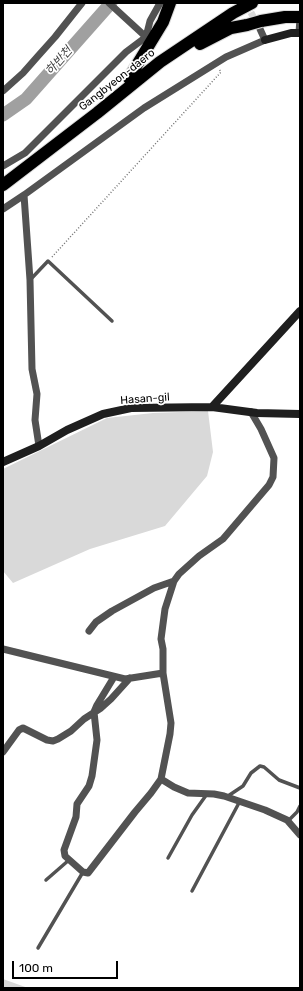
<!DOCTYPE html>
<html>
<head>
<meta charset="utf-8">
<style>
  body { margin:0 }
  #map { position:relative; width:303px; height:991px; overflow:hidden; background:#fff; font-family:Rubik,sans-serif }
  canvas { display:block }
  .frame { position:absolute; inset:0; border:4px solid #000; pointer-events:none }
  .scale { position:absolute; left:12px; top:961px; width:106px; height:18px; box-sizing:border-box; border:2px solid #000; border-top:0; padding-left:5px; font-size:12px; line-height:14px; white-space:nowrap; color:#000; -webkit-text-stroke:3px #fff; paint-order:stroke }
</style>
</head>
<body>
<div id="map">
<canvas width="303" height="991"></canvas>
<div class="frame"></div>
<div class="scale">100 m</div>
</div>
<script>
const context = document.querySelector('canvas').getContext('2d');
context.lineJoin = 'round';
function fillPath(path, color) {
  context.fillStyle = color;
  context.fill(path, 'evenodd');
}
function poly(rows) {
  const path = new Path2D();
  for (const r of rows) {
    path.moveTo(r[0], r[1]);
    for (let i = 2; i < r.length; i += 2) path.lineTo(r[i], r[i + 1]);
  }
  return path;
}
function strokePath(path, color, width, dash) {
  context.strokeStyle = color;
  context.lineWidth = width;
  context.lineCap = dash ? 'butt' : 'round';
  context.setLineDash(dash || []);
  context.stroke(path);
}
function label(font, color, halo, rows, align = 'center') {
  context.font = font + ' Rubik,"Noto Sans KR",sans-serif';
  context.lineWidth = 3.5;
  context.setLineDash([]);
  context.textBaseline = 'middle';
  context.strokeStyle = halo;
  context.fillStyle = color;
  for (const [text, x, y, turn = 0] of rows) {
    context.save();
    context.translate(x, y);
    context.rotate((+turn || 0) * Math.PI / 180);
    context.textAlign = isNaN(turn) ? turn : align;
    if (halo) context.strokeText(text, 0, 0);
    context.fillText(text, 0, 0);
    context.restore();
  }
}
fillPath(poly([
  [208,411,213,452,207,476,165,526,90,549,13,583,3,571,3,469,107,418,153,413],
  [3,979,28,988,3,988]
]), '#d9d9d9');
strokePath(poly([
  [3,115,26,99,111,3]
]), '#a0a0a0', 13);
strokePath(poly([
  [246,3,257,24]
]), '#d9d9d9', 7, [7, 3.5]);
const highway = poly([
  [261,21,285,17,300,17],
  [200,44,231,28,247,25],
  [129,78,163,22,170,3],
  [3,185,97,113,160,62,233,13,252,3]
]);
strokePath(highway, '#dbdbdb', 14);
strokePath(poly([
  [52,257,221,72,219,69]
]), '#747474', 1.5, [1, 2]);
strokePath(poly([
  [30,280,48,261,112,321],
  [228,796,243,786,251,773,260,766,264,767,279,780,300,788],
  [288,821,297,812,300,806],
  [168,858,192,815,207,794],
  [46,880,69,860],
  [192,891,240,801],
  [38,948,83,872]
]), '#525252', 3.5);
strokePath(poly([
  [109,3,146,37],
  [299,33,300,18],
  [3,91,23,73,38,56,55,37,82,3],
  [3,166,25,153,126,52,146,37,150,21,160,3],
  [24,195,30,280,32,369,37,394,35,420,39,446],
  [3,209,24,195,144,108,226,57,265,40,260,29],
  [251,412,261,429,274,458,273,477,269,485,223,539,199,556,179,574,174,581,165,609,161,639,163,649,163,673,171,723,170,734,161,779,174,787,188,793,214,794,224,796,265,810,287,820,300,835],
  [89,631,96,622,112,611,154,588,174,581],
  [3,649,125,679,163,673],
  [114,677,97,705,94,712,97,740,92,776,89,786,77,804,76,817,64,850,65,856,83,872,88,873,135,812,151,793,161,779],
  [3,752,19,730,23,728,47,740,53,741,58,739,71,731,84,719,101,708,111,699,130,678]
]), '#525252', 7);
strokePath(poly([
  [265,40,291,33,300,33],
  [212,407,300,311],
  [3,462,39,446,67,430,103,414,131,408,212,407,257,413,300,414]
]), '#1f1f1f', 8);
strokePath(highway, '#000', 12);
const highwayBridge = poly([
  [247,25,261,21]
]);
strokePath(highwayBridge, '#dbdbdb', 14, []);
strokePath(highwayBridge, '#000', 12);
label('11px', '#000', '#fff', [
  ["Gangbyeon-daero",117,80,-38],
  ["Hasan-gil",145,399,-4]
]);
label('italic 12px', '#414141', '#fff', [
  ["하반천",59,61,-48]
]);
</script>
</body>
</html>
